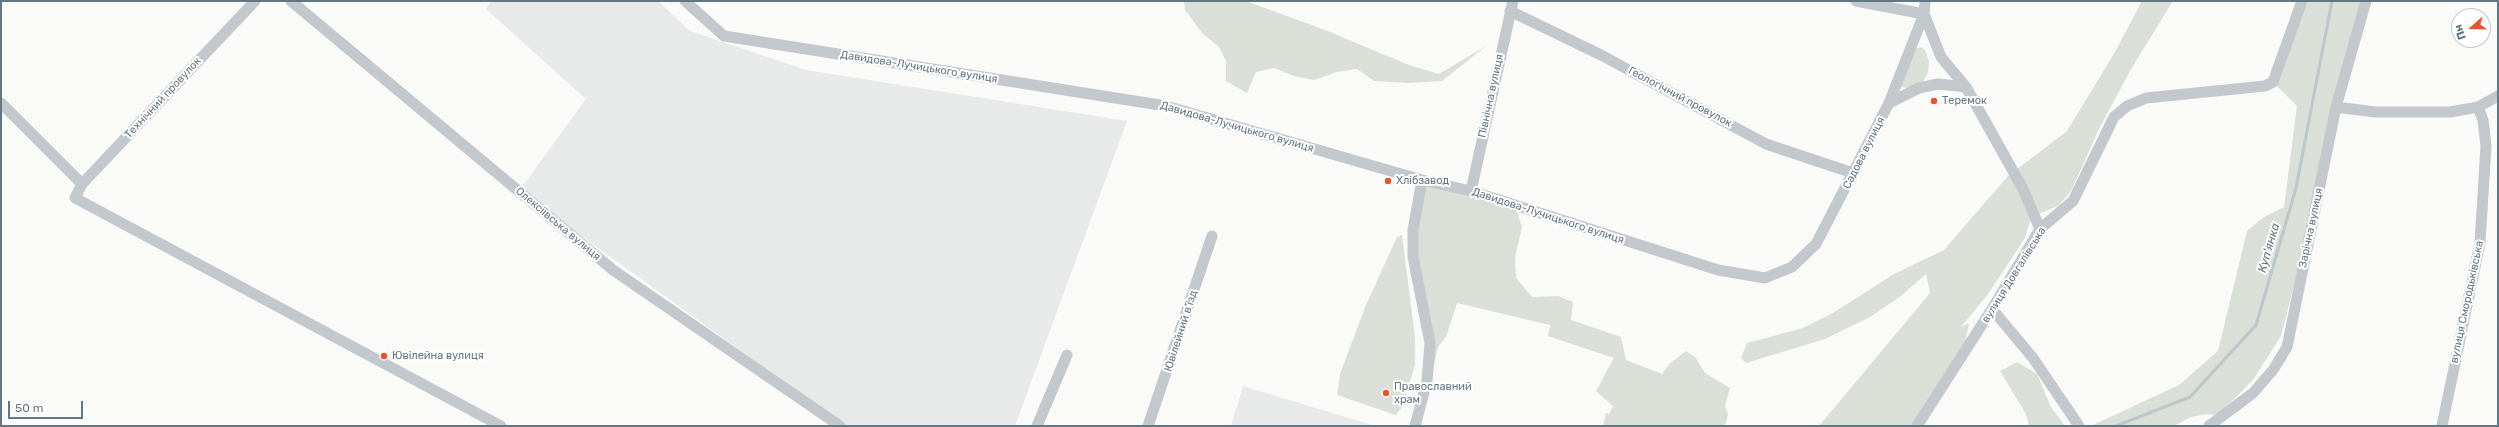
<!DOCTYPE html>
<html>
<head>
<meta charset="utf-8">
<style>
  body { margin:0 }
  #map { position:relative; width:2499px; height:427px; overflow:hidden; background:#fafaf8; font-family:Rubik,sans-serif }
  canvas { display:block }
  .frame { position:absolute; inset:0; border:2px solid #657683; pointer-events:none }
  .north { position:absolute; left:2451px; top:8px; width:40px; height:40px; box-sizing:border-box; background:#fff; border:1px solid #c1c8cd; border-radius:50%; rotate:250deg; font-size:11px; font-weight:700; line-height:16px; text-align:center; color:#657683 }
  .north::after { content:''; display:block; margin:auto; width:14px; height:18px; background:#e4572e; clip-path:polygon(50% 0,100% 100%,50% 72%,0 100%) }
  .scale { position:absolute; left:8px; top:401px; width:75px; height:18px; box-sizing:border-box; border:2px solid #657683; border-top:0; padding-left:5px; font-size:12px; line-height:14px; white-space:nowrap; color:#657683; -webkit-text-stroke:3px #fff; paint-order:stroke }
</style>
</head>
<body>
<div id="map">
<canvas width="2499" height="427"></canvas>
<div class="frame"></div>
<div class="north">Пн</div>
<div class="scale">50 m</div>
</div>
<script>
const context = document.querySelector('canvas').getContext('2d');
context.lineJoin = 'round';
function fillPath(path, color) {
  context.fillStyle = color;
  context.fill(path, 'evenodd');
}
function poly(rows) {
  const path = new Path2D();
  for (const r of rows) {
    path.moveTo(r[0], r[1]);
    for (let i = 2; i < r.length; i += 2) path.lineTo(r[i], r[i + 1]);
  }
  return path;
}
function strokePath(path, color, width, dash) {
  context.strokeStyle = color;
  context.lineWidth = width;
  context.lineCap = dash ? 'butt' : 'round';
  context.setLineDash(dash || []);
  context.stroke(path);
}
function label(font, color, halo, rows, align = 'center') {
  context.font = font + ' Rubik,sans-serif';
  context.lineWidth = 4;
  context.setLineDash([]);
  context.textBaseline = 'middle';
  context.strokeStyle = halo;
  context.fillStyle = color;
  for (const [text, x, y, turn = 0] of rows) {
    context.save();
    context.translate(x, y);
    context.rotate((+turn || 0) * Math.PI / 180);
    context.textAlign = isNaN(turn) ? turn : align;
    if (halo) context.strokeText(text, 0, 0);
    context.fillText(text, 0, 0);
    context.restore();
  }
}
fillPath(poly([
  [491,1,658,1,690,31,806,70,1127,121,1015,426,845,426,519,191,586,99,486,9],
  [1243,386,1375,426,1231,426]
]), '#e8e9e9');
fillPath(poly([
  [1184,1,1246,1,1325,30,1409,65,1439,74,1486,46,1442,81,1409,83,1374,81,1357,69,1337,72,1314,80,1294,76,1274,68,1256,72,1247,93,1226,81,1226,61,1219,47,1203,34,1185,10],
  [2142,1,2173,1,2131,69,2099,129,2071,191,2058,206,2031,217,2025,238,1988,294,1961,327,1969,323,1965,343,1914,426,1819,426,1930,293,1926,274,1901,296,1870,317,1825,339,1746,363,1741,358,1747,343,1803,328,1833,313,1894,274,1944,250,2008,176,2067,131,2115,52],
  [2302,1,2367,1,2281,336,2253,380,2218,415,2207,414,2191,417,2174,426,2091,426,2179,385,2218,351,2247,231,2264,217,2284,207,2297,106,2273,82],
  [1921,47,1925,50,1929,61,1928,73,1923,82,1906,88,1899,86,1913,50],
  [1422,180,1514,204,1522,227,1515,257,1516,278,1532,297,1558,296,1573,302,1571,320,1621,337,1626,360,1662,374,1669,364,1686,351,1695,357,1705,373,1730,388,1725,406,1728,414,1726,423,1723,426,1603,426,1606,413,1609,414,1613,406,1596,391,1614,358,1548,336,1550,325,1457,303,1446,337,1438,347,1421,426,1415,426,1430,343,1413,258],
  [1402,235,1415,338,1415,365,1402,407,1396,415,1337,395,1340,374,1366,305,1397,237],
  [2017,362,2037,374,2051,407,2065,426,2029,426,2026,414,2000,371]
]), '#dadfd7');
strokePath(poly([
  [2116,426,2190,397,2256,325,2296,188,2332,1]
]), '#bbc7cb', 3);
strokePath(poly([
  [255,1,82,184,75,198,501,426],
  [291,1,613,270,840,426],
  [685,1,724,36,1166,106,1422,180,1471,191,1718,270,1765,278,1792,267,1816,244,1889,103,1924,14,1925,1],
  [1856,1,1924,14,1941,57,1966,87],
  [1510,11,1601,55,1766,144,1853,173],
  [1,103,82,184],
  [1889,103,1919,88,1938,84,1966,87,2023,189,2040,229],
  [2336,107,2375,112,2450,112,2478,107,2498,96],
  [1471,191,1513,1],
  [1992,309,2033,358,2079,426],
  [1037,426,1067,355],
  [1148,426,1212,236],
  [1415,426,1427,381,1430,343,1413,257,1413,230,1422,180],
  [1917,426,1992,309,2040,229,2073,201,2114,117,2127,106,2146,98,2265,86,2273,82,2302,1],
  [2209,426,2253,393,2273,370,2287,347,2336,107,2366,1],
  [2442,426,2480,243,2486,146,2483,120,2478,107]
]), '#c3c8cc', 11);
for (const [x, y, r, color] of [
  [1934,101,4,"#e4572e"],
  [1388,181,4,"#e4572e"],
  [384,356,4,"#e4572e"],
  [1386,393,4,"#e4572e"]
]) {
  const dot = new Path2D();
  dot.arc(x, y, r, 0, 2 * Math.PI);
  context.fillStyle = color;
  context.fill(dot);
  strokePath(dot, '#fff', 1.5);
}
label('11px', '#657683', '#fff', [
  ["Давидова-Лучицького вулиця",919,67,9],
  ["Північна вулиця",1491,96,-78],
  ["Геологічний провулок",1680,97,28],
  ["Технічний провулок",163,98,-47],
  ["Давидова-Лучицького вулиця",1237,127,16],
  ["Садова вулиця",1864,153,-63],
  ["Давидова-Лучицького вулиця",1548,216,18],
  ["Олексіївська вулиця",558,224,40],
  ["Зарічна вулиця",2311,228,-78],
  ["вулиця Довгалівська",2014,275,-58],
  ["вулиця Смородьківська",2467,302,-78],
  ["Ювілейний в'їзд",1181,331,-72]
]);
label('11px', '#657683', '#fff', [
  ["Теремок",1942,101],
  ["Хлібзавод",1396,181],
  ["Ювілейна вулиця",392,356],
  ["Православний",1394,387],
  ["храм",1394,400]
], 'left');
label('italic 12px', '#60757c', '#fff', [
  ["Куп'янка",2269,248,-74]
]);
</script>
</body>
</html>
